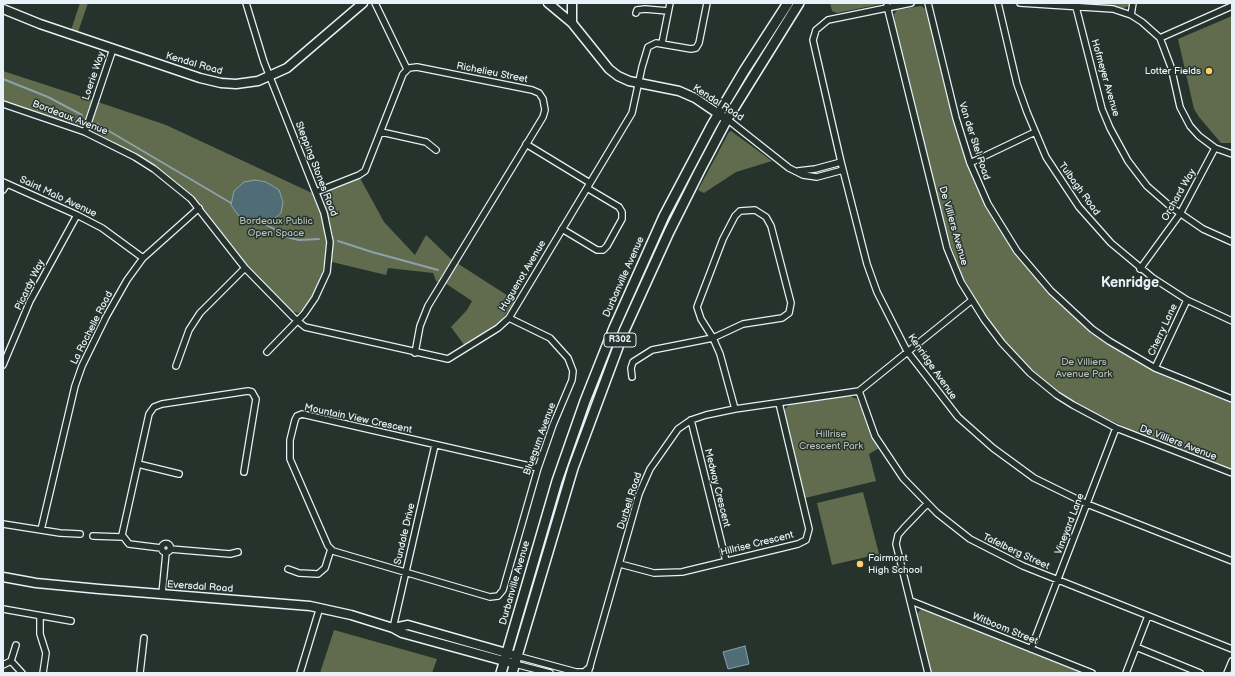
<!DOCTYPE html>
<html>
<head>
<meta charset="utf-8">
<style>
  body { margin:0 }
  #map { position:relative; width:1235px; height:676px; overflow:hidden; background:#26332d; font-family:"Balsamiq Sans",sans-serif }
  canvas { display:block }
  .frame { position:absolute; inset:0; border:4px solid #e8f1f8; pointer-events:none }
</style>
</head>
<body>
<div id="map">
<canvas width="1235" height="676"></canvas>
<div class="frame"></div>
</div>
<script>
const context = document.querySelector('canvas').getContext('2d');
context.lineJoin = 'round';
function fillPath(path, color) {
  context.fillStyle = color;
  context.fill(path, 'evenodd');
}
function poly(rows) {
  const path = new Path2D();
  for (const r of rows) {
    if (r.length === 3) {
      path.moveTo(r[0] + r[2], r[1]);
      path.arc(r[0], r[1], r[2], 0, 2 * Math.PI);
      continue;
    }
    path.moveTo(r[0], r[1]);
    for (let i = 2; i < r.length; i += 2) path.lineTo(r[i], r[i + 1]);
  }
  return path;
}
function strokePath(path, color, width, dash) {
  context.strokeStyle = color;
  context.lineWidth = width;
  context.lineCap = dash ? 'butt' : 'round';
  context.setLineDash(dash || []);
  context.stroke(path);
}
function label(font, color, halo, rows, align = 'center') {
  context.font = font + ' "Balsamiq Sans",sans-serif';
  context.lineWidth = 3;
  context.setLineDash([]);
  context.textBaseline = 'middle';
  context.strokeStyle = halo;
  context.fillStyle = color;
  for (const [text, x, y, turn = 0] of rows) {
    context.save();
    context.translate(x, y);
    context.rotate((+turn || 0) * Math.PI / 180);
    context.textAlign = isNaN(turn) ? turn : align;
    if (halo) context.strokeText(text, 0, 0);
    context.fillText(text, 0, 0);
    context.restore();
  }
}
fillPath(poly([
  [80,3,88,3,78,32,71,30],
  [830,3,886,3,837,13,832,11],
  [1076,3,1130,3,1128,6,1124,8],
  [921,6,927,10,961,147,980,193,1005,237,1031,273,1053,298,1078,320,1106,342,1155,371,1232,403,1232,470,1133,431,1079,405,1052,387,1028,366,1006,343,986,317,963,277,946,233,895,24,894,14,897,10],
  [1232,16,1232,143,1221,143,1199,117,1194,109,1178,39],
  [3,71,92,100,85,122,77,126,3,101],
  [98,102,166,125,312,193,322,217,326,235,327,249,321,280,304,310,298,313,291,311,245,263,203,208,180,186,146,160,92,130,90,125],
  [731,131,772,161,736,172,704,193,698,190,729,132],
  [360,178,384,222,415,255,426,235,452,260,438,282,436,281,433,273,388,268,386,275,332,262,333,236,323,195,327,191],
  [457,263,516,301,499,323,465,346,451,327,467,310,472,301,445,283],
  [850,396,857,399,879,448,869,454,876,481,805,498,785,415,785,409,790,404],
  [863,492,879,554,832,565,817,503],
  [921,609,925,609,1085,673,930,673,916,615],
  [334,630,437,659,432,673,320,673]
]), '#606c4d');
const water = poly([
  [255,180,266,182,279,190,283,202,281,213,274,219,257,225,238,215,231,205,234,191,244,182,255,180],
  [745,646,749,664,728,669,723,652,745,646]
]);
fillPath(water, '#506c76');
strokePath(water, '#8da1aa', 1);
strokePath(poly([
  [3,79,48,97,82,115],
  [97,124,231,203],
  [265,224,290,238,299,240,319,239],
  [338,241,372,252,438,270]
]), '#8da1aa', 2);
const street = poly([
  [246,3,264,62,324,213,330,242,327,272,315,298,304,314,267,352],
  [375,3,407,69],
  [911,3,828,20,816,30,813,40,841,162,867,264,877,292,907,351,958,417,993,448,1034,478,1087,504,1232,561],
  [928,3,956,118,970,163,988,204,1017,251,1051,291,1092,329,1109,341,1155,368,1232,399],
  [998,3,1017,84,1027,112,1046,157,1079,207,1111,243,1153,278,1187,300,1232,321],
  [1020,3,1113,9,1131,15,1142,22,1160,38,1171,67,1180,107,1190,126,1199,136,1215,148,1232,154],
  [887,6,947,248,961,282,984,319,1002,343,1030,373,1057,395,1073,405,1116,428,1232,473],
  [1076,7,1102,109,1110,128,1128,161,1147,186,1171,207,1203,229,1232,242],
  [636,13,637,10,645,9,668,11],
  [1131,15,1133,3],
  [1160,38,1232,6],
  [662,43,670,3],
  [3,104,85,132,135,157,154,169,191,199,245,268,293,317,305,327,448,359,498,328,509,318,632,113,642,67,648,47,656,43,691,49,696,48,699,43,707,3],
  [727,119,789,168,803,175,817,177,843,170],
  [85,132,113,49],
  [381,132,426,142,436,150],
  [526,144,590,183],
  [970,163,1035,132],
  [798,171,815,169,841,162],
  [3,182,77,215,102,228,143,258],
  [3,190,7,184],
  [316,192,359,175,365,171,403,74,409,68,417,67,532,90,539,93,543,99,545,110,543,117,428,306,420,326,415,353],
  [562,229,597,250,603,250,607,246,622,219,622,212,619,207,587,188],
  [1140,269,1180,214,1215,148],
  [509,318,550,338,568,358,573,371,572,380,553,425,538,468,503,590,498,596,490,597,333,551,328,546,290,459,290,440,295,420,297,416,302,414,538,468],
  [3,365,30,301,77,215],
  [176,366,189,330,200,313,245,268],
  [1155,368,1187,300],
  [632,377,631,368,633,362,652,350,713,338,743,324,782,318,789,313,791,303,771,226,766,217,755,210,740,211,735,216,723,239,697,307,701,319,713,338,720,354,735,409],
  [859,391,875,436,903,478,937,513,970,539,1023,566,1232,649],
  [859,391,972,300],
  [691,420,726,561],
  [138,464,179,474],
  [927,504,904,528,898,535,896,544,928,673],
  [3,524,60,533,80,534],
  [41,530,75,386,82,366,106,317,127,280,143,258,199,208],
  [93,536,122,537],
  [166,548,4.5],
  [161,548,129,544,122,535,149,414,154,407,162,404,248,391,252,392,256,399,244,472],
  [170,549,230,554,238,552],
  [620,564,654,573,682,572,798,544,806,540,809,529,779,403],
  [288,569,299,573,318,574,325,568,331,549],
  [162,594,166,553],
  [911,601,1092,673],
  [3,609,71,621],
  [40,617,40,634,46,653,43,673],
  [393,628,435,445],
  [1136,647,1200,673],
  [1031,649,1116,428],
  [517,656,576,672,584,672,590,667],
  [11,661,16,645],
  [515,664,550,673],
  [3,665,11,661,22,673],
  [140,673,144,638],
  [300,673,320,607],
  [588,673,639,494,650,469,678,429,691,420,706,415,735,409,859,391],
  [1126,673,1148,616],
  [1227,673,1232,661]
]);
const secondary = poly([
  [548,3,572,23,609,69,618,76,629,81,679,91,695,98,723,117],
  [572,3,572,23],
  [3,9,40,24,200,78,221,83,236,84,258,81,287,68,363,3],
  [3,577,36,583,99,589,310,606,351,615,393,628,402,633,515,664],
  [393,628,408,625,517,656]
]);
const primary = poly([
  [501,673,557,481,585,401,614,328,664,216,712,125,744,71,788,3],
  [512,673,573,468,624,331,669,232,699,172,727,119,799,3]
]);
strokePath(street, '#e8f1f8', 8);
strokePath(secondary, '#e8f1f8', 11);
strokePath(primary, '#e8f1f8', 12);
strokePath(street, '#26332d', 5.5);
strokePath(secondary, '#26332d', 8);
strokePath(primary, '#26332d', 9);
for (const [x, y, r, color] of [
  [1209,71,4,"#ffd166"],
  [860,564,4,"#ffd166"]
]) {
  const dot = new Path2D();
  dot.arc(x, y, r, 0, 2 * Math.PI);
  context.fillStyle = color;
  context.fill(dot);
  strokePath(dot, '#26332d', 1.5);
}
for (const [x, y, w] of [
  [620,340,32]
]) {
  const box = new Path2D();
  box.roundRect(x - w / 2, y - 7, w, 14, 3);
  context.fillStyle = '#26332d';
  context.fill(box);
  strokePath(box, '#e8f1f8', 1);
}
label('bold 9px', '#e8f1f8', null, [
  ["R302",620,340]
]);
label('10px', '#e8f1f8', '#26332d', [
  ["Kendal Road",194,64,16],
  ["Richelieu Street",492,73,11],
  ["Loerie Way",94,76,-71],
  ["Hofmeyer Avenue",1105,78,74],
  ["Kendal Road",718,103,33],
  ["Bordeaux Avenue",70,118,21],
  ["Van der Stel Road",974,141,72],
  ["Stepping Stones Road",316,169,69],
  ["Tulbagh Road",1079,189,54],
  ["Orchard Way",1179,195,-60],
  ["Saint Malo Avenue",58,197,25],
  ["De Villiers Avenue",953,226,74],
  ["Huguenot Avenue",523,276,-59],
  ["Durbanville Avenue",624,277,-66],
  ["Picardy Way",30,285,-64],
  ["La Rochelle Road",92,328,-63],
  ["Cherry Lane",1163,330,-65],
  ["Kenridge Avenue",932,367,55],
  ["Mountain View Crescent",358,419,12],
  ["Bluegum Avenue",540,439,-70],
  ["De Villiers Avenue",1178,443,21],
  ["Medway Crescent",717,488,76],
  ["Durbell Road",630,501,-72],
  ["Vineyard Lane",1070,524,-69],
  ["Sundale Drive",405,534,-77],
  ["Hillrise Crescent",757,544,-14],
  ["Tafelberg Street",1016,552,25],
  ["Durbanville Avenue",515,583,-74],
  ["Eversdal Road",200,587,4],
  ["Witboom Street",1005,629,22]
]);
label('10px', '#e8f1f8', '#26332d', [
  ["Lotter Fields",1201,71],
  ["Fairmont",868,558,"left"],
  ["High School",868,570,"left"]
], 'right');
label('10px', '#b2bcb4', '#26332d', [
  ["Bordeaux Public",276,221],
  ["Open Space",276,233],
  ["De Villiers",1084,362],
  ["Avenue Park",1084,374],
  ["Hillrise",831,434],
  ["Crescent Park",831,446]
]);
label('bold 14px', '#e8f1f8', '#26332d', [
  ["Kenridge",1130,283]
]);
</script>
</body>
</html>
